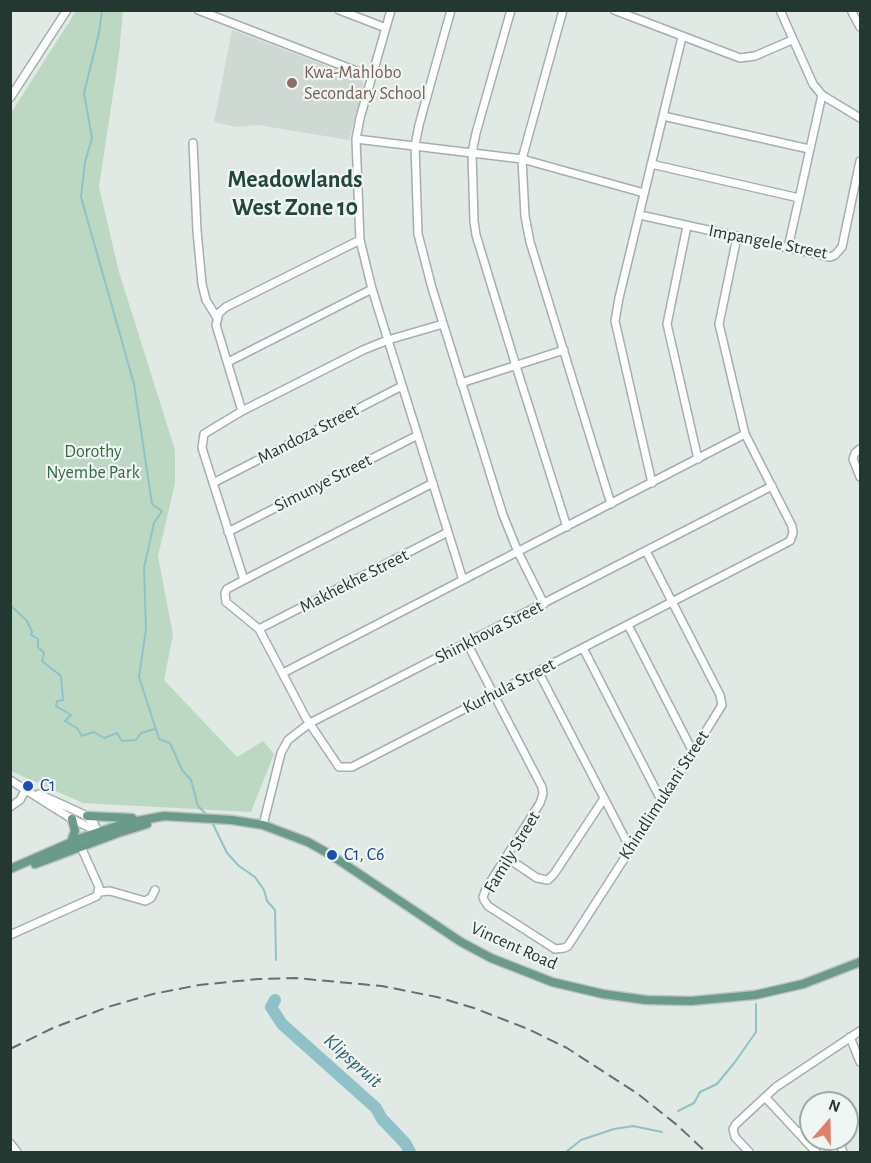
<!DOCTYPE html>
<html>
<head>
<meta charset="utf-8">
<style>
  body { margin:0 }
  #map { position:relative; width:871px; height:1163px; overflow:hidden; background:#e1e9e5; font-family:"Alegreya Sans",sans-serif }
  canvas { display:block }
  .frame { position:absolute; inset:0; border:12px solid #233831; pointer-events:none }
  .north { position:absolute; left:799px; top:1091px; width:60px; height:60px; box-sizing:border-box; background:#f0f6f3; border:2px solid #9eaaa5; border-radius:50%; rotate:20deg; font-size:16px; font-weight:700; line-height:24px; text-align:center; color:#233831 }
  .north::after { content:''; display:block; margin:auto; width:21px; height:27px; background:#e18067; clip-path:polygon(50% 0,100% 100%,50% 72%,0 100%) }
</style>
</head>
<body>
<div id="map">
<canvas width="871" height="1163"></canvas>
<div class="frame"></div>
<div class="north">N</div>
</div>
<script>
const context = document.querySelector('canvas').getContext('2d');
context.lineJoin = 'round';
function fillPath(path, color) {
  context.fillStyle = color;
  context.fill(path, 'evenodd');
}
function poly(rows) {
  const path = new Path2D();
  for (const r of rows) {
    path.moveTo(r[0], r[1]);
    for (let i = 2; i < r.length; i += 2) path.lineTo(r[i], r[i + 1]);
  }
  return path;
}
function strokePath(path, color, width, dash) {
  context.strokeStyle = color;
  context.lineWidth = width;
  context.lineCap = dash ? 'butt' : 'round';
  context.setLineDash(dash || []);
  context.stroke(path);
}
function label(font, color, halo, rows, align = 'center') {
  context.font = font + ' "Alegreya Sans",sans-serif';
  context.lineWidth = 4.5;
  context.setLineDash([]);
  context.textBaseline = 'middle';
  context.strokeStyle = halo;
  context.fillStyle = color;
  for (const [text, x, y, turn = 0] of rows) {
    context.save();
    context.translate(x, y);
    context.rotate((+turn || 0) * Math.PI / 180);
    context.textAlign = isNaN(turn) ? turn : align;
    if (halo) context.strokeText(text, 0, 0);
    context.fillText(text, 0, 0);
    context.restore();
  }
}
fillPath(poly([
  [232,30,362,79,364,87,349,140,258,125,236,127,214,122]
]), '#cfd9d4');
fillPath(poly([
  [76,11,123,11,119,54,99,187,119,272,175,450,175,483,158,556,173,635,164,680,237,757,263,741,274,754,251,812,83,803,11,771,11,113]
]), '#bcd8c2');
strokePath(poly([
  [102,10,99,33,84,93,92,138,85,162,81,197,134,384,152,504,162,511,154,523,144,568,146,629,139,677,159,739,170,743,182,770,191,780,198,806,209,817],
  [10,605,27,621,32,632,31,635,38,639,38,647,44,653,42,661,61,676,63,700,57,701,56,706,71,715,65,721,77,728,82,736,94,732,104,738,117,733,122,741,136,740,141,733,155,729],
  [212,822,227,853,239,866,255,877,264,890,267,901,275,910,276,960],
  [678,1111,694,1103,700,1092,717,1084,735,1062,756,1032,756,1004],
  [566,1152,581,1140,614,1129,633,1126,662,1132]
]), '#8fc2c8', 2);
strokePath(poly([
  [275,1000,271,1007,282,1024,376,1108,382,1119,405,1143,410,1152]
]), '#8fc2c8', 12);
const minor = poly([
  [198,10,372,77],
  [339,10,386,28],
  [391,10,360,118,356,139,360,240,372,289,463,580],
  [451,10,419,125,415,146,418,234,432,288,503,515,518,552,544,604],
  [511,10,476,133,472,153,474,221,476,235,516,366,567,527],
  [563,10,522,159,525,216,530,242,611,504],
  [614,10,740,58,755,56,792,40],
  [780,10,813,84,822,95,860,118],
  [851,10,860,27],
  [10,98,67,10],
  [663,116,809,149],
  [356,139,522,159,644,193],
  [193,143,197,231,202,284,206,300,217,318],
  [651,164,799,198],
  [640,215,830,257,835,255,842,247,860,161],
  [687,226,667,324,698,459],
  [788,248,822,95],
  [228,362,372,289],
  [461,383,564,350],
  [242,411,216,325,219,313,226,307,360,240],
  [860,449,855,453,853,459,860,477],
  [213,483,402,386],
  [433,483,244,580,227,589,225,593,226,602,259,629,306,718,339,767,352,767,790,541,793,533,792,526,745,434,719,324,737,237],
  [652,483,615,321,619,298,682,37],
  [228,532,418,435],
  [244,580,202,448,204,434,242,411,363,350,388,340,443,324],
  [628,625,693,752],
  [259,629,448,532],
  [467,643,542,787,543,794,540,803,486,889,483,897,484,900,488,906,549,945,555,949,564,948,568,946,693,752,722,705,720,695,646,551],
  [583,648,661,800],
  [538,671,630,848],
  [283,673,745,434],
  [10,780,72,819,99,832],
  [39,794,83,814,94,823,98,833],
  [10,807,20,800,26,789],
  [263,825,281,753,288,740,310,723,772,486],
  [506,857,537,878,548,880,554,874,603,800],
  [99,892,110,891,145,901,151,898,155,890],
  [10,935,97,896,99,887,81,847],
  [850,1037,860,1062],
  [765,1097,816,1152],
  [799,1133,811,1123],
  [838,1139,843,1152],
  [10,1143,17,1152],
  [749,1152,735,1137,733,1129,736,1124,776,1087,860,1031]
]);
const major = poly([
  [87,816,132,818],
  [71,842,75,831,72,819],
  [35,864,118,833,147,824],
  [10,869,81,838,126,823,164,816,232,820,263,825,308,842,331,855,461,942,491,958,552,982,603,994,646,1000,691,1001,755,995,803,984,860,962]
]);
strokePath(minor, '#a4b0ab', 10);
strokePath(major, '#bdc3c1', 11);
strokePath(minor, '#fff', 7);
strokePath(major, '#6a9a8b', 8);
strokePath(poly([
  [10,1049,53,1028,108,1007,153,994,199,985,258,979,295,978,382,986,437,997,474,1008,528,1029,567,1048,638,1094,677,1125,706,1152]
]), '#5e736d', 2, [12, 6]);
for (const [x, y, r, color] of [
  [292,83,6,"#8d6e63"],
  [28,786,6,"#1a4fb4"],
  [332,855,6,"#1a4fb4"]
]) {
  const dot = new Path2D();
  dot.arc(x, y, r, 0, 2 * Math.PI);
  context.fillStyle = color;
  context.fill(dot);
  strokePath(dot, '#f0f6f3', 2);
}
label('18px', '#785e54', '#f0f6f3', [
  ["Kwa-Mahlobo",304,73],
  ["Secondary School",304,94]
], 'left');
label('18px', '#233831', '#f0f6f3', [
  ["Impangele Street",768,242,11],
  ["Mandoza Street",308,434,-27],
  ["Simunye Street",323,483,-27],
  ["Makhekhe Street",354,581,-27],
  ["Shinkhova Street",489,632,-27],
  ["Kurhula Street",509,686,-27],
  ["Khindlimukani Street",664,795,-57],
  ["Family Street",512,852,-59],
  ["Vincent Road",514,946,24]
]);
label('18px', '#326945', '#f0f6f3', [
  ["Dorothy",93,452],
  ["Nyembe Park",93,473]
]);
label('18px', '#164399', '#f0f6f3', [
  ["C1",40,786],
  ["C1, C6",344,855]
], 'left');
label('italic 20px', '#25636c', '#f0f6f3', [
  ["Klipspruit",353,1061,42]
]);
label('bold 24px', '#22473c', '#f0f6f3', [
  ["Meadowlands",295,180],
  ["West Zone 10",295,208]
]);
</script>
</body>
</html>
